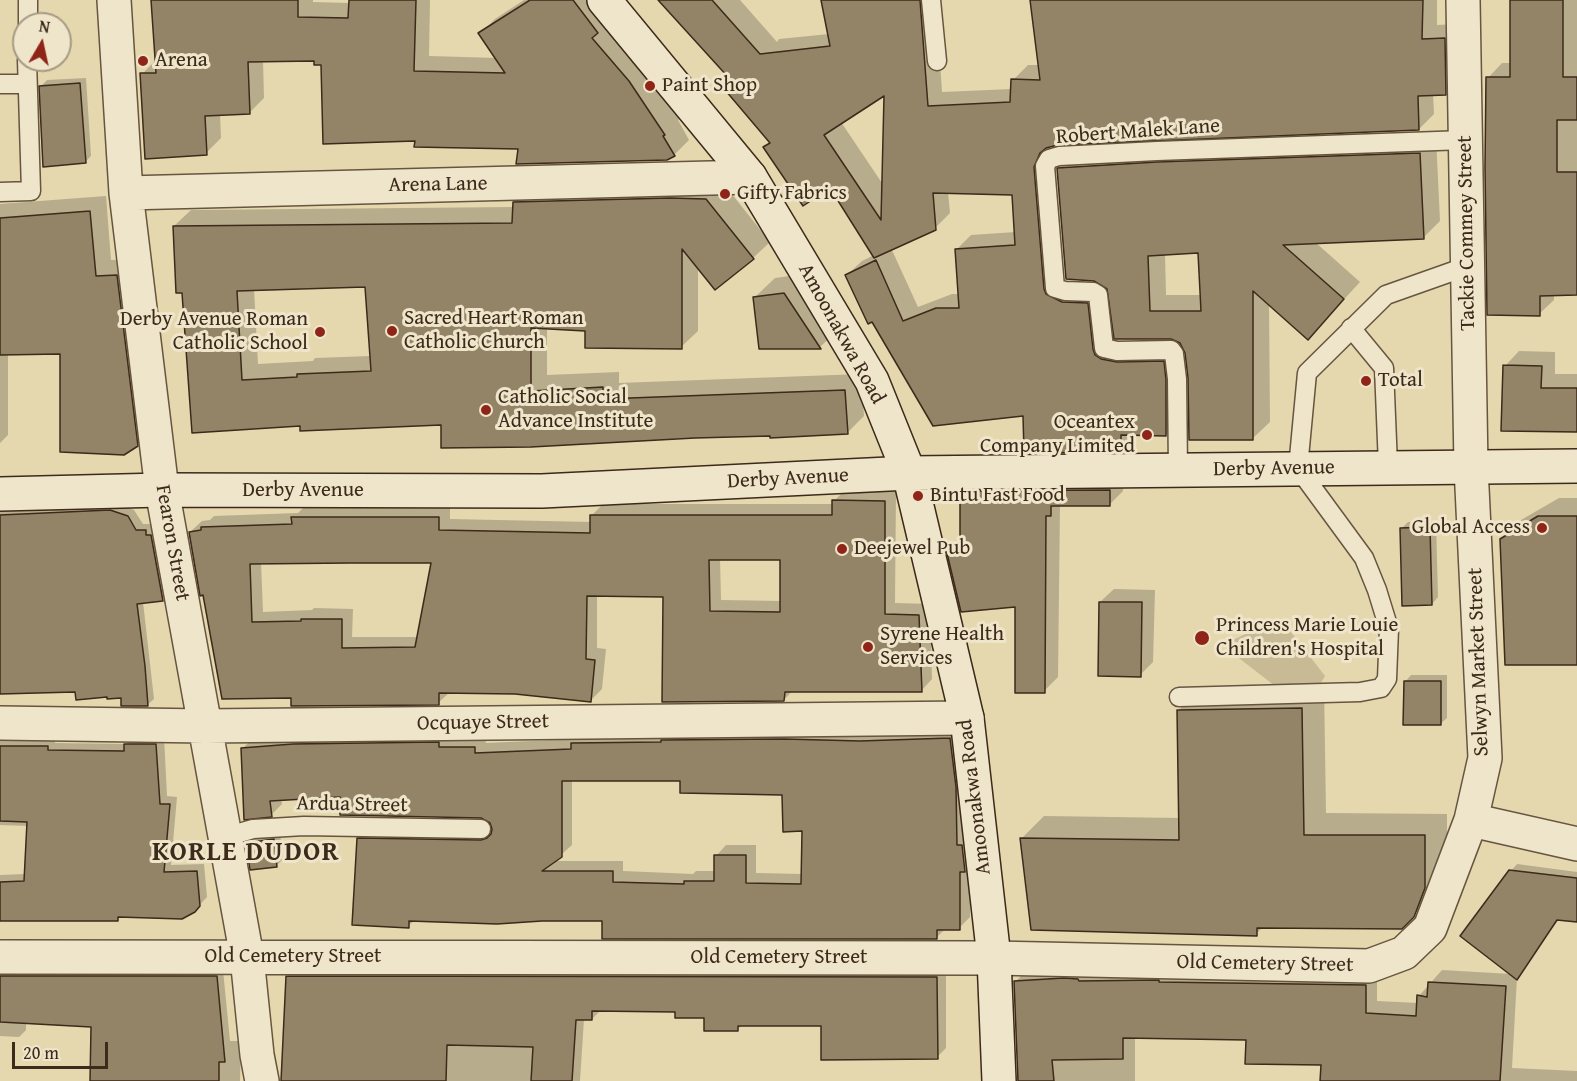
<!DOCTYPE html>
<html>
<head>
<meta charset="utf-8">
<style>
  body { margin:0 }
  #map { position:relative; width:1577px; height:1081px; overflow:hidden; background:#e5d7ae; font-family:"Gentium Book Plus",serif }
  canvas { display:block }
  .north { position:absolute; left:12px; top:12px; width:60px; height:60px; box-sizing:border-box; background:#eee5ca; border:2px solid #a79a84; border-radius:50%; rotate:9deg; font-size:16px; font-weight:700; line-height:24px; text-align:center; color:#3c2a1a }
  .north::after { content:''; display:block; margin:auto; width:21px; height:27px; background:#8f2418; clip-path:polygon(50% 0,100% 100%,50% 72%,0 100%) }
  .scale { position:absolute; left:12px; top:1042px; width:96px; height:27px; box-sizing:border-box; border:3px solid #3c2a1a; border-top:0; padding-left:8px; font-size:18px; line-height:21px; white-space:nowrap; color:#3c2a1a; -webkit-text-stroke:4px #eee5ca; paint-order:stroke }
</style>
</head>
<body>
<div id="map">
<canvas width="1577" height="1081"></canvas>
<div class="north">N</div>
<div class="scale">20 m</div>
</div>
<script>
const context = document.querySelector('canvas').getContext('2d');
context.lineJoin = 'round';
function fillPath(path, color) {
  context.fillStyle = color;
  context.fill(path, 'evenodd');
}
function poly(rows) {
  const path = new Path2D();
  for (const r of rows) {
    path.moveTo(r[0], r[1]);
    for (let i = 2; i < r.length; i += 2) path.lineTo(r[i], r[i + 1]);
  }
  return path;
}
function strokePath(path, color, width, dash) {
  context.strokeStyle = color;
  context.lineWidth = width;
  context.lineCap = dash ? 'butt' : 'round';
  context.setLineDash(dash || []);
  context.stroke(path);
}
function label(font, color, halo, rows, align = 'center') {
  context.font = font + ' "Gentium Book Plus",serif';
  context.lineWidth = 6;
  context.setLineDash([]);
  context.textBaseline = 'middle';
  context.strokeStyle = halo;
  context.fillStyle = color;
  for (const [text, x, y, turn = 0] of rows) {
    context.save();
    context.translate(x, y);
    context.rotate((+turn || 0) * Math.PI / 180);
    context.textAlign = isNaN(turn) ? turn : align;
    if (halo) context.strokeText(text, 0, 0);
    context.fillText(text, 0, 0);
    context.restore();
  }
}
fillPath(poly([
  [1280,618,1325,676,1315,693,1284,693,1222,645]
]), '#c8ba95');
fillPath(poly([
  [152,0,313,0,313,2,350,3,350,0,430,0,429,56,497,58,480,34,495,19,524,0,599,0,679,119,678,120,689,140,674,155,519,148,416,139,316,60,263,60,264,98,249,113,220,114,221,138,206,153,142,74,156,60],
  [660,0,740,0,777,42,779,39,829,34,823,0,936,0,942,92,1012,89,1013,80,1028,65,1040,65,1032,0,1437,0,1437,25,1459,24,1460,79,1445,94,1433,94,1434,114,1419,129,1058,143,1049,146,1048,151,1060,280,1077,288,1102,289,1110,340,1116,344,1178,347,1181,419,1166,434,1135,434,1121,451,1025,415,933,425,847,275,862,261,874,255,831,186,765,147,770,141,729,77],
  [885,93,884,186,841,122],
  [948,192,1013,193,1016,232,971,235,956,250,959,294,952,294,918,307,891,248,935,228,950,213],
  [1512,0,1577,0,1577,294,1554,294,1554,300,1539,314,1488,78,1502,63,1511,63],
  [86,78,91,156,85,162,41,86,47,80],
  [1436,137,1440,221,1423,238,1315,242,1360,282,1324,321,1269,304,1270,422,1253,438,1190,378,1187,352,1181,342,1109,288,1058,169,1075,152],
  [1199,251,1202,295,1166,295,1165,254],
  [723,183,770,242,753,258,715,288,698,267,698,331,681,347,587,330,547,327,547,375,619,372,619,383,861,374,864,416,848,432,771,434,442,424,301,425,193,431,184,292,174,226,191,210,514,207,514,202,531,186],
  [367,285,371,356,315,358,313,361,258,364,254,289],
  [106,196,111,260,133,259,153,428,137,445,62,353,8,353,8,435,0,443,0,204],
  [804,274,840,328,820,347,761,347,755,297,775,278],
  [1519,351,1555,352,1555,374,1577,374,1577,432,1558,432,1505,366],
  [1123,476,1123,491,1109,505,1060,504,1058,677,1044,691,1017,606,948,549,962,535,962,492,976,478],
  [845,490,896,490,895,603,930,604,932,679,921,691,793,690,784,700,665,595,597,595,597,648,606,649,602,689,591,700,515,693,450,692,438,703,292,696,205,594,190,532,202,521,210,520,214,516,298,513,304,507,450,506,450,519,592,522,591,516,603,504,834,504,834,501],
  [720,558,781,559,781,601,721,600],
  [261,562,433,562,418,637,352,637,353,609,314,608,312,610,263,612],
  [1559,498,1577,498,1577,664,1502,539,1521,520],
  [117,504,134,510,143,524,152,524,152,530,157,529,169,593,162,599,143,602,154,699,147,705,122,697,76,691,0,694,0,509],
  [1436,521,1438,597,1432,604,1402,528,1408,522],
  [1114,589,1155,590,1153,662,1140,675,1100,602],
  [1411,675,1447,675,1447,718,1440,724,1405,682],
  [1324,686,1326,813,1447,814,1447,865,1436,893,1401,928,1263,927,1256,934,1022,838,1044,816,1180,818,1179,710,1201,688],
  [961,728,970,865,970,917,959,928,946,928,936,938,604,919,415,920,408,926,358,839,369,828,494,830,488,818,342,795,281,799,282,804,271,815,242,749,253,738,485,737,486,743,577,739,583,733],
  [682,779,783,793,804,830,802,874,756,873,756,845,726,845,716,856,715,871,696,871,693,874,623,871,623,861,554,861,572,845,572,780],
  [133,736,164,737,167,796,177,797,171,865,204,864,207,897,194,911,121,916,117,920,0,919,0,875,26,874,29,826,0,825,0,739,55,739,55,743,126,744],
  [280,833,283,859,277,865,247,843,254,837],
  [1517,864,1577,872,1577,920,1559,919,1517,977,1512,1068,1577,1071,1577,1081,1322,1081,1323,1063,1247,1039,1135,1037,1135,1081,1019,1081,1015,982,1028,969,1377,973,1377,1001,1418,1003,1419,996,1442,970,1511,974,1511,871],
  [0,968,223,970,230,1041,241,1041,240,1081,92,1081,92,1026,26,1022,26,1030,19,1037,0,1036],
  [296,968,946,968,946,1048,937,1057,822,1024,742,1025,738,1029,705,1017,677,1010,601,1010,592,1019,584,1019,580,1081,282,1081,287,977]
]), '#0003');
const building = poly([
  [151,0,298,0,298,17,348,18,349,0,416,0,414,71,505,73,478,33,530,0,573,0,598,33,592,38,629,81,665,135,663,136,675,156,667,160,516,164,518,149,414,147,415,141,323,144,321,65,314,65,314,61,248,62,250,114,205,116,207,155,145,159,140,73,156,73,151,0],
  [658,0,712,0,760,54,830,46,821,0,920,0,928,106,1010,102,1011,79,1040,80,1030,0,1423,0,1422,39,1445,38,1446,95,1418,96,1419,130,1058,145,1046,148,1040,153,1034,167,1044,289,1046,294,1062,302,1088,303,1093,349,1095,355,1101,359,1117,362,1164,361,1166,380,1166,436,1121,435,1121,452,1024,453,1023,416,933,426,872,322,868,324,845,275,876,260,903,321,936,308,959,308,955,249,1015,245,1012,195,933,193,936,230,874,258,830,188,803,206,763,147,770,143,720,84,728,77,658,0],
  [884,96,881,220,824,135,884,96],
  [1510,0,1563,0,1563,77,1577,77,1577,120,1557,120,1557,172,1577,172,1577,295,1540,296,1540,316,1487,315,1485,167,1486,77,1510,77,1510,0],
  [80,83,86,163,43,167,39,86,80,83],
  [1420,153,1424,239,1283,245,1344,299,1308,340,1253,291,1253,440,1189,440,1188,378,1185,353,1180,343,1171,339,1114,339,1107,289,1094,281,1066,279,1057,168,1157,162,1420,153],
  [1198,253,1201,311,1150,311,1148,256,1198,253],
  [670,198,706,199,754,259,715,290,682,249,682,349,585,348,585,331,531,328,531,391,603,387,603,399,845,390,848,434,770,438,770,436,695,438,531,447,441,448,441,425,300,431,300,426,192,433,182,293,176,293,173,226,512,223,513,202,670,198],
  [365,287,371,371,297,374,297,377,242,380,237,291,365,287],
  [90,211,96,276,117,275,138,446,124,455,60,452,60,354,0,355,0,218,90,211],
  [784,293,821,349,759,349,753,297,784,293],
  [1503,365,1542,366,1541,388,1577,388,1577,432,1501,431,1503,365],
  [1110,490,1110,506,1051,506,1051,516,1046,516,1045,693,1015,693,1015,607,961,612,946,549,960,547,960,491,1110,490],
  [832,500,885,501,885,614,919,615,922,692,785,692,784,701,662,702,663,597,587,596,586,659,595,660,591,702,515,694,439,693,439,705,291,706,291,698,222,699,203,595,200,596,189,532,201,530,201,527,292,524,291,517,439,517,439,530,590,533,590,515,832,515,832,500],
  [709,560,780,560,780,612,710,611,709,560],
  [350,563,431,563,415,647,342,648,342,619,301,619,301,621,252,622,250,564,350,563],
  [110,510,128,516,136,530,146,530,146,535,151,535,163,601,137,604,145,666,148,706,121,706,121,698,107,699,107,697,76,700,75,692,0,694,0,515,110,510],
  [1538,516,1577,516,1577,665,1505,665,1500,539,1538,516],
  [1430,527,1432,605,1402,606,1400,528,1430,527],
  [1099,602,1142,602,1141,677,1098,676,1099,602],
  [1404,681,1441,681,1441,725,1403,725,1404,681],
  [1302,708,1304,835,1425,835,1425,888,1414,917,1402,929,1257,928,1257,936,1031,930,1020,838,1179,840,1177,710,1302,708],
  [950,738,956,787,957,845,962,845,965,872,960,872,960,930,937,930,937,939,602,939,602,921,542,921,497,924,409,921,409,928,352,925,357,838,481,840,487,838,491,834,492,829,490,823,481,818,340,815,340,797,270,801,272,817,244,820,241,748,293,744,439,742,439,747,475,747,475,753,571,749,571,743,661,742,661,740,784,739,860,741,950,738],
  [562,781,680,781,680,793,782,795,783,832,802,831,801,884,746,883,746,855,714,855,714,881,684,881,684,884,613,882,613,871,542,871,562,857,562,781],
  [124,744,156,744,160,804,170,804,164,872,197,871,200,906,195,912,182,919,118,917,118,921,0,921,0,882,24,881,27,822,0,821,0,746,48,746,48,750,124,751,124,744],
  [274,839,277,867,250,870,246,843,274,839],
  [1509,870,1577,878,1577,922,1557,920,1517,980,1460,936,1509,870],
  [0,976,217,976,225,1062,219,1062,219,1081,90,1081,91,1027,0,1022,0,976],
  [286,976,937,977,938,1059,821,1060,821,1026,738,1026,738,1031,704,1031,704,1018,675,1018,675,1012,592,1011,592,1020,576,1020,572,1081,531,1081,533,1047,447,1045,446,1081,281,1081,286,976],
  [1064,978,1078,979,1079,981,1159,980,1159,982,1366,985,1366,1013,1416,1016,1417,995,1427,997,1428,982,1506,986,1500,1081,1320,1081,1321,1065,1245,1064,1246,1040,1123,1038,1123,1059,1052,1060,1054,1081,1018,1081,1014,981,1064,978]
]);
fillPath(building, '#948467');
strokePath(building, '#3c2a1a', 1.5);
const lane = poly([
  [931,0,937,61],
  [28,24,28,0],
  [0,84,27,84],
  [0,192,31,191,27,60],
  [1351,328,1384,368,1388,466],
  [1178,470,1177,379,1174,354,1171,350,1117,351,1104,348,1098,295,1093,292,1065,291,1055,288,1045,166,1049,159,1059,156,1157,151,1465,140],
  [1179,697,1360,692,1381,688,1387,679,1389,629,1377,590,1364,558,1298,468,1307,373,1386,295,1468,266],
  [225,837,253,829,304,826,481,829]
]);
const street = poly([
  [114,0,126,193,162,490,247,957,257,1055,262,1081],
  [126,193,750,177],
  [0,723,205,726,967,718],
  [1471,820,1577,844],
  [0,957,994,958,1369,966,1404,953,1430,928,1471,820,1485,758,1471,467,1463,0]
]);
const secondary = poly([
  [604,0,750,177,872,381,909,473,967,718,994,958,999,1081],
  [0,494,162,490,542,491,909,473,1577,466]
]);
strokePath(lane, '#66553f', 21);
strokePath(street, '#66553f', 36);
strokePath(secondary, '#3c2a1a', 36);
strokePath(lane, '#eee5ca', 18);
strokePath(street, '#eee5ca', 33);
strokePath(secondary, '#eee5ca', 33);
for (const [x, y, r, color] of [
  [143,61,6,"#8f2418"],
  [650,86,6,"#8f2418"],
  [725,194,6,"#8f2418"],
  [392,331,6,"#8f2418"],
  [320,332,6,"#8f2418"],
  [1366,381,6,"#8f2418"],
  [486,410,6,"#8f2418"],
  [1147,435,6,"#8f2418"],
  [918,496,6,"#8f2418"],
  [1542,528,6,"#8f2418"],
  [842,549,6,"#8f2418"],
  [1202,638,8,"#8f2418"],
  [868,647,6,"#8f2418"]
]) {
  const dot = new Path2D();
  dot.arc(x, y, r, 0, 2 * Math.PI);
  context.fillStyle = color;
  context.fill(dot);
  strokePath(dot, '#eee5ca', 2);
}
label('21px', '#3c2a1a', '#eee5ca', [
  ["Arena",155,61],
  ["Paint Shop",662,86],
  ["Gifty Fabrics",737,194],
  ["Sacred Heart Roman",404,319],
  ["Catholic Church",404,343],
  ["Derby Avenue Roman",308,320,"right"],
  ["Catholic School",308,344,"right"],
  ["Total",1378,381],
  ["Catholic Social",498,398],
  ["Advance Institute",498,422],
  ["Oceantex",1135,423,"right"],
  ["Company Limited",1135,447,"right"],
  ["Bintu Fast Food",930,496],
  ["Global Access",1530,528,"right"],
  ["Deejewel Pub",854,549],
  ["Princess Marie Louie",1216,626],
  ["Children's Hospital",1216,650],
  ["Syrene Health",880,635],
  ["Services",880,659]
], 'left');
label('21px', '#3c2a1a', '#eee5ca', [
  ["Robert Malek Lane",1138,132,-4],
  ["Arena Lane",438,185,-1],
  ["Tackie Commey Street",1467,233,-91],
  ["Amoonakwa Road",841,334,61],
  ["Derby Avenue",1274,469,-1],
  ["Derby Avenue",788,479,-3],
  ["Derby Avenue",303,491],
  ["Fearon Street",172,543,80],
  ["Selwyn Market Street",1479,662,-92],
  ["Ocquaye Street",483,723,-1],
  ["Amoonakwa Road",975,797,-97],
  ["Ardua Street",352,805,1],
  ["Old Cemetery Street",293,957],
  ["Old Cemetery Street",779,958],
  ["Old Cemetery Street",1265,964,1]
]);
context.letterSpacing = '1.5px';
label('bold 27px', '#3c2a1a', '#eee5ca', [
  ["KORLE DUDOR",246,853]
]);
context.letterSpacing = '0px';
</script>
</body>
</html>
